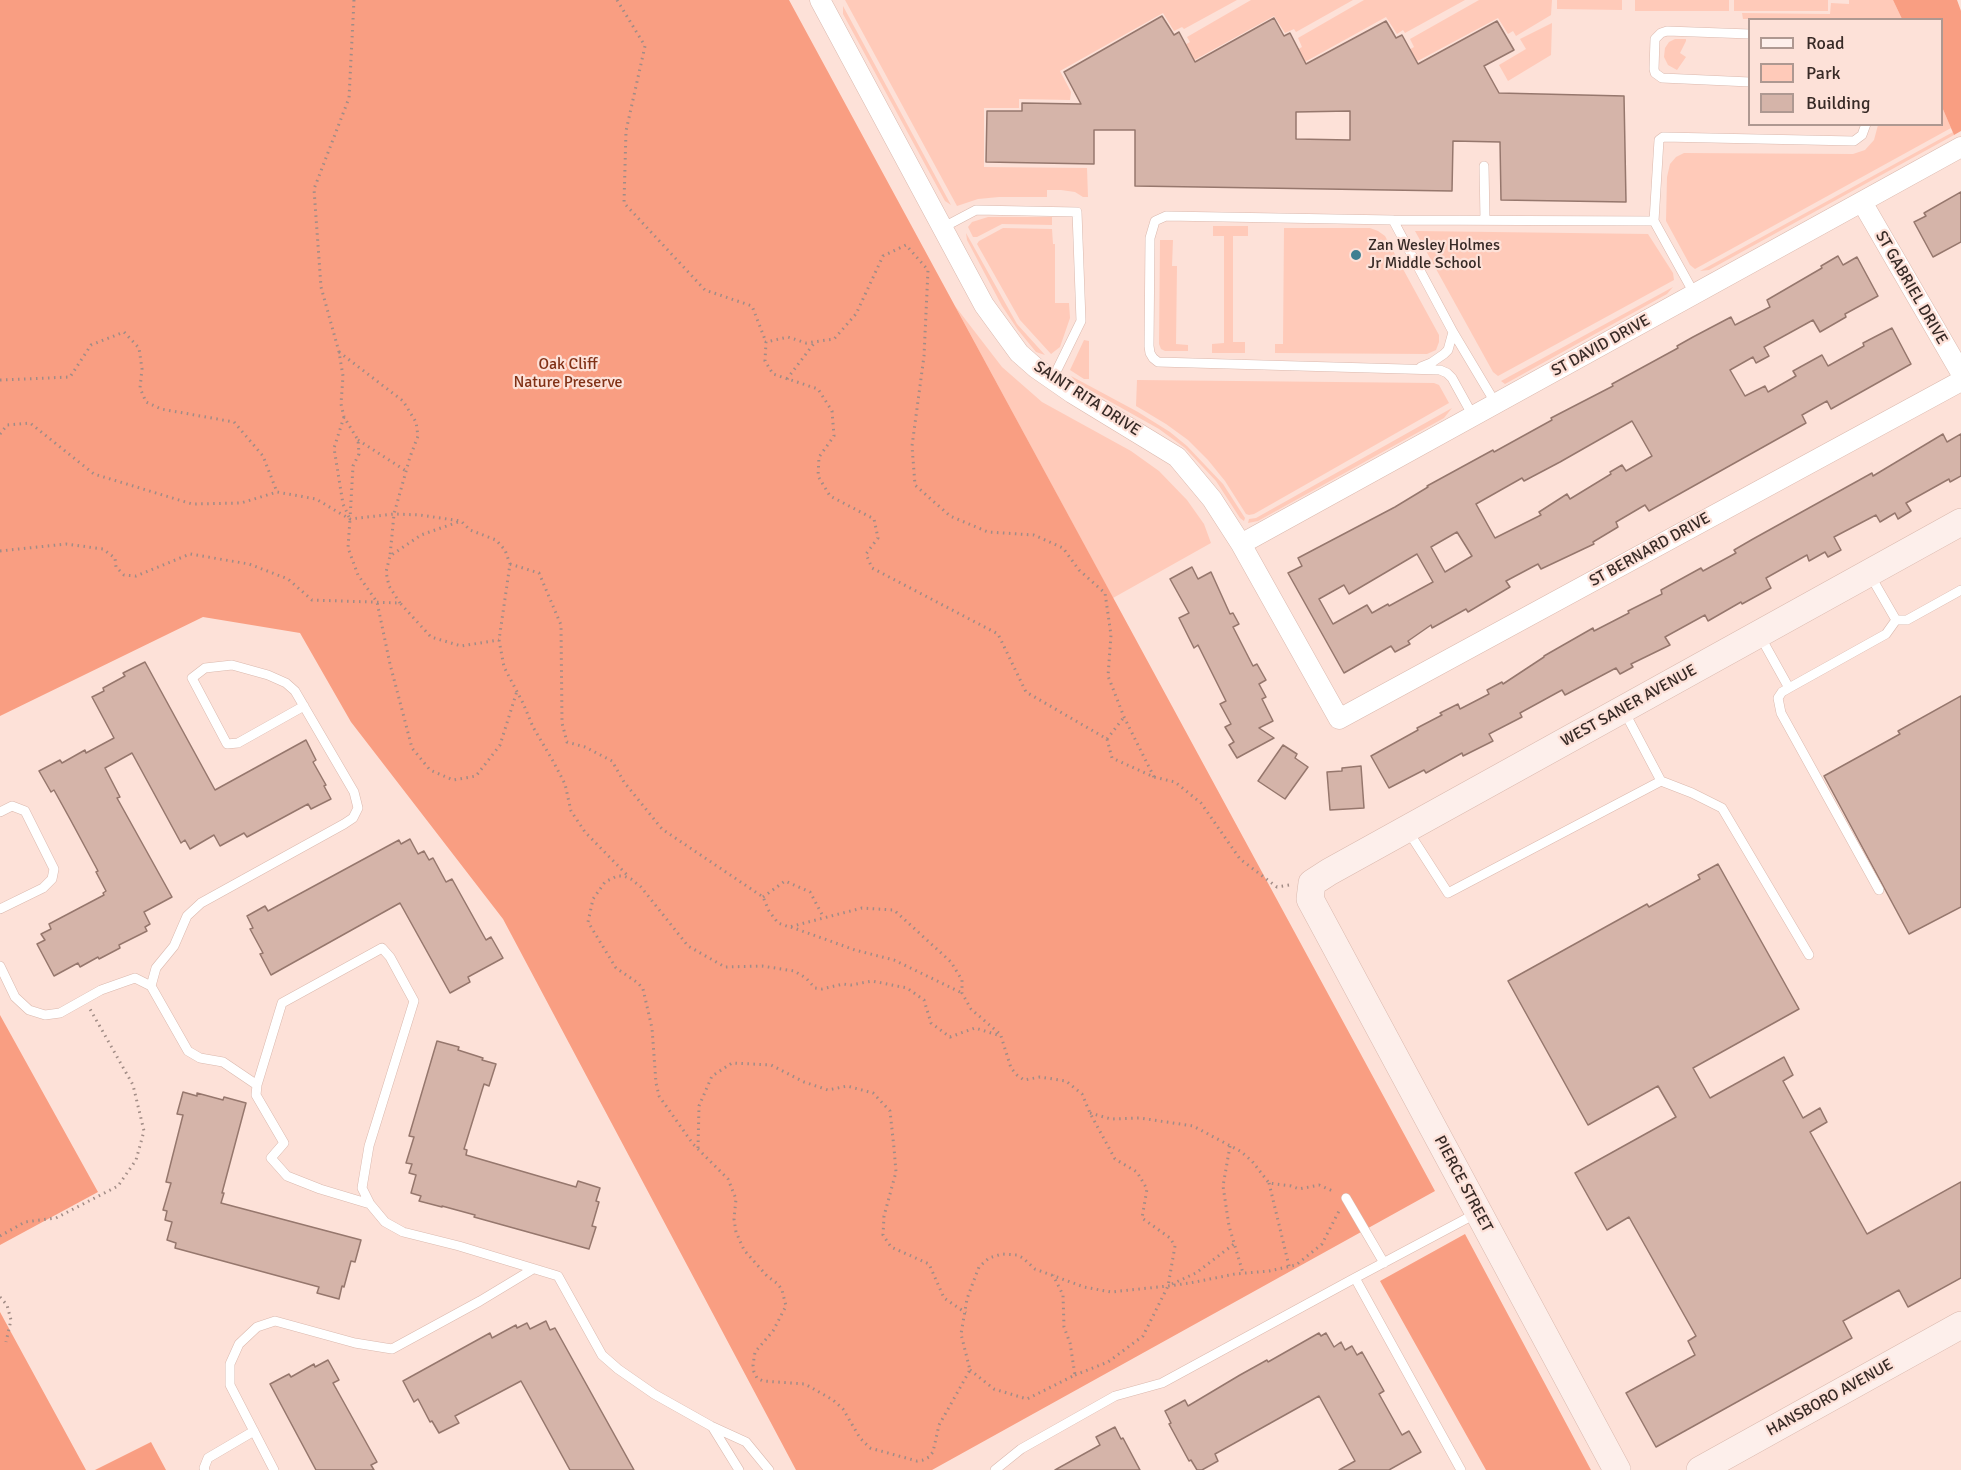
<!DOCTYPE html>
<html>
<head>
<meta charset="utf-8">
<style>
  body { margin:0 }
  #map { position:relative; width:1961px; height:1470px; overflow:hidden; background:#fde1d8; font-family:Signika,sans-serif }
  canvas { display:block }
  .legend { position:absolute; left:1748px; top:18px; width:195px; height:108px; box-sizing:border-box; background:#fde1d8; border:2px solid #ae9891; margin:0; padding:8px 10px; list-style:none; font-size:18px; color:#372a26 }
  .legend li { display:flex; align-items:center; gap:12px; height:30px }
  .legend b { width:30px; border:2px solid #ae9891 }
</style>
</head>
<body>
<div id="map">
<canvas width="1961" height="1470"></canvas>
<ul class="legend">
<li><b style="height:8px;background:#fdefeb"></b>Road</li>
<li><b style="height:16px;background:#ffcab9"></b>Park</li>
<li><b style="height:16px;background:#d5b4a9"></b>Building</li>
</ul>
</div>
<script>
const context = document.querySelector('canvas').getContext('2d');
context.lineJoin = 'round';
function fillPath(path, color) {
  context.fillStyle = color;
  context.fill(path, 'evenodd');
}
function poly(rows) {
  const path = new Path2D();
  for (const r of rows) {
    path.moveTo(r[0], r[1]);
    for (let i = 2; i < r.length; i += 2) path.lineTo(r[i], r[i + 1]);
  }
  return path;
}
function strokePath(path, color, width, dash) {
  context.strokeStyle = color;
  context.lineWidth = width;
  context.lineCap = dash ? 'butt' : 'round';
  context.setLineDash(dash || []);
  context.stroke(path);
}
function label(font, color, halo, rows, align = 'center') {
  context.font = font + ' Signika,sans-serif';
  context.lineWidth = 4.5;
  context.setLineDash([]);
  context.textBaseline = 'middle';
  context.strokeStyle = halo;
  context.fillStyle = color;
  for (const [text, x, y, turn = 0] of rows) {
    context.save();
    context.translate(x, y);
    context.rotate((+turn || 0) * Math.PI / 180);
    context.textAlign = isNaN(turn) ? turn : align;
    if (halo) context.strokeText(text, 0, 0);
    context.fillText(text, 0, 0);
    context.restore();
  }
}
fillPath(poly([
  [845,0,1237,0,1184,29,1182,27,1174,31,1163,13,1060,71,1071,92,1070,100,1019,99,1019,108,984,108,984,167,1087,168,1088,197,1083,197,1075,192,1061,190,1047,190,1047,197,999,197,978,199,957,206],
  [1251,0,1353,0,1296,32,1294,29,1285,33,1274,16,1162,78,1153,63,1190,42,1187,37],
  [1364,0,1465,0,1405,33,1403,30,1397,34,1386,17,1274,79,1267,66,1302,47,1298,38],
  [1479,0,1552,0,1551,15,1516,36,1513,31,1508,34,1498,18,1384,79,1377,68,1414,47,1410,39],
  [1557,0,1622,0,1622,10,1557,9],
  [1635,0,1729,0,1729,11,1635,11],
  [1734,0,1828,0,1828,11,1734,11],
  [1849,0,1893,0,1902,19,1846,20,1838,18,1743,19,1742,13,1830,14,1831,3,1849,4],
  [843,6,951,205,945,201,843,14],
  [1552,23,1551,55,1508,81,1499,65,1526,49,1520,39],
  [1675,39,1686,39,1686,41,1680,53,1686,57,1677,70,1668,65,1664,57,1665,48,1669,42],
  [1942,107,1951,128,1695,269,1690,265,1666,221,1667,177,1670,164,1676,157,1684,153,1853,154,1865,150,1874,140,1878,125,1942,124],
  [1953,132,1954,135,1709,270,1700,271],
  [988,217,1052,217,1052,225,1002,224,977,237,973,237,968,227,972,222],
  [1213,226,1248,226,1248,236,1233,236,1233,342,1245,342,1245,353,1212,353,1212,344,1224,343,1224,236,1213,236],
  [1003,228,1052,229,1053,244,1055,244,1055,303,1069,303,1070,318,1060,347,1051,354,1020,320,977,244,979,241],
  [1284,228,1370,228,1378,231,1385,236,1439,335,1439,342,1436,350,1427,354,1275,353,1275,344,1283,344],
  [1415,231,1648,234,1673,273,1674,280,1498,376,1493,372],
  [966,233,1017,324,1045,355,1036,352,1018,330,1002,306,967,240],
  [1160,240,1173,240,1172,266,1177,266,1176,344,1188,345,1188,351,1165,351,1161,349,1159,344],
  [1673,287,1667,294,1505,384,1501,381],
  [955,306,1002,367,1042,402,1131,451,1159,471,1187,500,1204,524,1211,543,1113,598],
  [1084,340,1089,341,1089,379,1084,379,1070,370],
  [1071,376,1138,412,1170,432,1187,446,1223,484,1245,518,1244,521,1240,518,1216,481,1185,448,1159,429,1077,383],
  [1137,380,1434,383,1439,385,1449,403,1254,514,1249,515,1246,514,1225,481,1208,460,1188,440,1166,424,1136,406],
  [1452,408,1444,418,1258,521,1248,523,1249,519,1256,518]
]), '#ffcab9');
fillPath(poly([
  [0,0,789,0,1435,1191,932,1470,796,1470,503,919,351,722,300,633,203,617,0,716],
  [1893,0,1957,0,1961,11,1961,131,1954,135,1942,107,1942,20,1902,19],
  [0,1015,98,1192,0,1245],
  [1465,1234,1591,1470,1486,1470,1380,1281],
  [0,1312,86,1470,0,1470],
  [151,1442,166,1470,95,1470]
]), '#f99e82');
const building = poly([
  [1162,16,1174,35,1179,32,1195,62,1274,18,1284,36,1290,33,1306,64,1386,21,1396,38,1402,35,1418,64,1497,21,1514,50,1484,66,1499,93,1624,96,1626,202,1501,200,1500,142,1453,141,1452,191,1135,186,1135,130,1094,130,1094,164,986,162,987,111,1022,111,1022,103,1081,104,1064,72,1162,16],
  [1350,111,1350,140,1296,139,1296,112,1350,111],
  [1961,192,1961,242,1933,257,1914,222,1926,216,1924,213,1961,192],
  [1838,256,1843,265,1857,257,1878,296,1845,314,1846,317,1820,332,1813,320,1764,347,1769,356,1756,363,1753,357,1730,370,1745,396,1765,386,1768,392,1796,376,1793,371,1822,355,1828,366,1864,346,1863,343,1892,328,1911,364,1831,409,1827,401,1802,415,1806,423,1649,511,1645,505,1616,522,1618,527,1593,542,1594,544,1541,569,1538,564,1506,581,1510,587,1468,612,1466,609,1432,628,1431,625,1408,641,1410,644,1395,652,1391,646,1344,673,1288,573,1302,566,1298,558,1395,507,1428,487,1427,486,1493,450,1494,452,1552,420,1551,418,1613,386,1612,384,1678,348,1677,346,1693,337,1731,317,1735,325,1770,307,1767,300,1822,268,1821,266,1838,256],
  [1632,421,1652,456,1626,471,1622,465,1610,472,1611,474,1570,499,1567,494,1539,512,1541,515,1495,538,1476,504,1522,478,1524,481,1560,462,1632,421],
  [1457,532,1472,556,1445,572,1431,547,1457,532],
  [1417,554,1433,582,1389,606,1388,604,1372,613,1367,605,1333,624,1319,599,1344,585,1349,594,1417,554],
  [1943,434,1947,442,1961,434,1961,476,1950,482,1949,479,1906,503,1911,511,1898,519,1895,513,1880,522,1876,515,1834,537,1841,550,1828,557,1825,552,1809,561,1807,555,1766,578,1771,588,1742,604,1741,602,1708,621,1705,615,1665,637,1670,645,1631,664,1633,667,1620,674,1616,668,1565,695,1562,690,1520,713,1522,717,1489,734,1493,741,1463,756,1462,753,1426,773,1424,770,1389,788,1371,756,1418,730,1417,728,1442,715,1440,713,1458,704,1460,709,1489,694,1487,690,1502,682,1503,684,1544,657,1544,656,1593,628,1594,631,1629,613,1628,611,1662,594,1661,590,1701,568,1703,571,1736,553,1734,550,1753,539,1872,473,1873,476,1943,434],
  [1192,567,1198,579,1211,572,1230,614,1233,613,1239,624,1233,627,1253,666,1257,664,1266,680,1259,684,1266,697,1262,699,1273,721,1259,728,1274,738,1237,758,1229,745,1234,742,1225,727,1231,724,1220,704,1226,701,1198,645,1194,648,1179,618,1189,613,1170,579,1192,567],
  [145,662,215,790,306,740,316,760,313,762,326,785,324,786,331,799,311,809,308,804,247,837,244,833,220,846,214,835,190,849,185,840,181,843,132,753,105,768,120,797,117,798,172,897,144,912,150,924,145,927,147,931,119,945,120,948,99,959,98,957,80,967,78,963,54,976,37,944,45,940,41,934,51,929,49,924,104,895,103,893,106,891,96,872,98,871,70,819,54,790,51,792,39,771,60,760,62,763,85,750,86,753,114,738,92,697,104,691,103,688,125,676,123,673,145,662],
  [1961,696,1961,907,1909,934,1824,776,1900,734,1898,731,1961,696],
  [1283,745,1297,754,1295,758,1308,767,1285,799,1258,781,1283,745],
  [1361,766,1364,808,1330,810,1327,772,1342,771,1342,768,1361,766],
  [410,839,418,854,424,851,429,860,433,858,446,882,452,879,486,940,491,937,503,958,468,977,470,982,450,993,400,903,271,975,260,954,263,953,250,929,253,928,247,916,265,906,268,911,399,840,401,844,410,839],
  [1718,864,1799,1009,1693,1068,1710,1098,1784,1057,1793,1075,1783,1081,1803,1118,1820,1108,1827,1122,1810,1132,1867,1234,1961,1182,1961,1278,1908,1307,1899,1290,1843,1321,1852,1338,1656,1447,1626,1393,1695,1355,1688,1341,1696,1336,1629,1217,1607,1230,1575,1173,1676,1117,1658,1086,1588,1125,1508,981,1647,904,1649,907,1700,879,1698,875,1718,864],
  [437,1041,459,1047,458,1050,483,1058,482,1060,496,1064,489,1086,484,1084,464,1149,467,1150,466,1155,576,1187,578,1181,600,1188,596,1201,599,1202,592,1226,596,1227,589,1249,474,1217,475,1215,442,1206,442,1207,419,1201,421,1196,411,1193,416,1175,409,1173,412,1164,406,1163,414,1137,409,1136,437,1041],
  [183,1092,197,1096,197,1093,223,1100,224,1097,246,1103,222,1193,224,1193,221,1203,361,1240,355,1262,351,1261,344,1287,342,1286,339,1299,317,1293,319,1287,175,1248,176,1243,167,1240,172,1222,165,1220,167,1211,163,1210,171,1183,166,1182,183,1115,177,1114,183,1092],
  [546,1321,550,1330,555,1328,634,1470,570,1470,521,1381,455,1416,459,1423,439,1433,432,1421,430,1422,418,1399,414,1402,403,1381,490,1333,492,1338,516,1325,517,1328,527,1323,530,1329,546,1321],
  [1319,1333,1321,1336,1326,1333,1334,1347,1341,1342,1345,1350,1352,1346,1357,1355,1362,1352,1384,1391,1379,1394,1402,1435,1409,1431,1421,1452,1389,1470,1339,1470,1355,1461,1319,1396,1215,1454,1218,1461,1202,1470,1197,1470,1191,1460,1189,1461,1169,1424,1171,1423,1165,1411,1185,1400,1188,1406,1240,1375,1267,1360,1268,1362,1319,1333],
  [328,1360,339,1380,333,1383,377,1462,371,1465,374,1470,316,1470,270,1384,289,1374,291,1377,314,1364,315,1367,328,1360],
  [1115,1427,1121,1439,1123,1438,1140,1470,1055,1470,1100,1445,1096,1437,1115,1427]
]);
fillPath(building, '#d5b4a9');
strokePath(building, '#96776d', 1.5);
const lane = poly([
  [1750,34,1667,31,1661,33,1655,39,1654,69,1655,73,1662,78,1750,82],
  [1484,166,1485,220],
  [1393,220,1654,221],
  [942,228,976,210,1077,212,1081,321,1052,380],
  [1695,295,1654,221,1659,140,1663,137,1854,141,1862,135,1866,124],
  [1421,367,1431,363,1444,354,1448,350,1453,332],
  [1473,416,1452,378,1447,373,1440,370,1158,362,1153,358,1150,353,1149,346,1150,238,1155,221,1166,216,1393,220,1453,332,1496,404],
  [1870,575,1896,620],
  [1760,636,1789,688,1886,634,1896,620,1907,620,1961,590],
  [1789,688,1782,692,1778,698,1781,713,1879,890],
  [1661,781,1692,793,1722,808,1809,955],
  [0,812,12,806,25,811,54,869,52,879,43,888,0,909],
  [1408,831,1448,893,1661,781,1624,711],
  [0,966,15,997,29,1010,45,1015,60,1013,101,990,135,978,151,986],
  [257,1085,223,1062,200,1058,188,1051,151,986,156,968,174,946,187,916,201,903,344,824,353,818,358,808,354,792,295,691,286,683,268,675,232,665,205,668,192,678,227,744,238,743,304,706],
  [1346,1198,1384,1263],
  [370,1204,320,1189,287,1176,271,1158,284,1143,256,1095,257,1085,282,1003,382,948,390,957,414,1001,369,1146,362,1188,370,1204,385,1222,403,1232,459,1246,558,1276,602,1355,618,1369,654,1394,711,1426,746,1442,769,1470],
  [1355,1278,1477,1213],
  [713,1428,739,1470],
  [205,1470,204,1468,208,1458,254,1431],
  [274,1470,230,1385,230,1364,239,1344,257,1327,275,1321,355,1343,392,1349,480,1301,533,1269],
  [995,1470,1021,1449,1115,1396,1162,1383,1355,1278,1461,1470]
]);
const street = poly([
  [820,0,984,305,1019,353,1036,368,1072,393,1177,457,1212,499,1241,544,1339,719,1961,381],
  [1862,202,1961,373],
  [1241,544,1961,147]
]);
const secondary = poly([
  [1617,1470,1310,899,1312,883,1329,872,1961,522],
  [1700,1470,1961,1325]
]);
strokePath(lane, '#dab8ad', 10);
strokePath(street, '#dab8ad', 21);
strokePath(secondary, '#dab8ad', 28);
strokePath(poly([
  [354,0,349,98,314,189,321,287,339,352,343,376,341,404,344,417,358,440,359,454,353,466,350,519,394,514,420,515,461,521,470,530,496,540,505,550,510,564,499,640,504,667,523,703,533,727,553,761,565,784,571,811,585,832,629,877],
  [617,0,645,46,626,131,624,203,705,290,752,306,766,342],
  [339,352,403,401,416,422,418,436,410,457,394,514,390,556],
  [787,379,815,342],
  [0,380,70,377,91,345,124,332,139,348,142,369,140,388,146,402,161,409,234,422,263,456,277,492],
  [344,417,334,448,343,504,350,519,348,548,358,575,377,602,390,664,412,748,430,770,453,780,476,776,500,745,517,691],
  [0,434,7,425,30,423,94,474,192,504,241,503,277,492,316,499,348,518],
  [358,440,406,471],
  [0,551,66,544,103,549,115,558,116,567,124,575,136,576,190,554,249,564,288,579,312,600,400,603,431,637,461,646,499,640],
  [510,564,539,573,561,625,562,723,567,742,585,747,612,761,624,782,662,829,763,897,769,911,778,923,789,927,862,908,894,910,951,962,962,980,962,993,971,1009,1000,1034],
  [400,603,389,586,386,572,390,556,421,535,458,522],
  [1107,739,1124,717],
  [1154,777,1124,717,1108,676,1111,635,1105,593,1079,570,1063,548,1034,535,988,532,950,516,915,485,912,446,924,356,928,270,906,245,883,256,856,314,834,339,806,343,788,337,766,342,765,361,773,374,818,389,832,411,834,436,819,457,818,476,830,496,874,519,878,538,866,554,872,568,998,634,1026,692,1107,739,1112,758,1154,777,1175,782,1201,803,1240,859,1277,887,1289,885],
  [763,897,785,881,810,892,824,918],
  [791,927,855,950,894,960,962,993],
  [1090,1113,1111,1119,1140,1118,1193,1126,1240,1151,1252,1161,1269,1183,1291,1186,1299,1189,1319,1185,1335,1192],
  [1230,1146,1223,1186,1229,1226,1243,1273],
  [698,1148,699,1106,712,1076,732,1063,771,1065,804,1082,828,1090,847,1086,873,1093,890,1111,894,1148,896,1172,884,1216,883,1235,891,1247,929,1264,944,1298,966,1313],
  [1269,1183,1289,1266],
  [0,1236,25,1222,56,1218,118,1186,136,1160,144,1131,133,1085,90,1009],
  [1172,1284,1196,1273,1234,1244],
  [0,1297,7,1305,11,1320,6,1342],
  [970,1370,994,1389,1027,1399,1075,1375,1070,1343,1064,1327,1063,1295,1053,1275],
  [1075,1375,1108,1362,1143,1336,1168,1286,1175,1246,1170,1238,1142,1218,1147,1189,1137,1172,1115,1159,1090,1113,1082,1094,1066,1081,1040,1077,1024,1080,1017,1075,1011,1068,1001,1036,975,1028,950,1037,931,1023,924,1000,907,988,872,981,851,985,843,984,822,989,815,988,806,978,794,971,762,966,725,967,688,946,641,887,631,879,624,876,617,876,605,882,593,899,588,922,616,968,638,983,643,989,652,1028,656,1083,659,1096,693,1144,728,1179,736,1199,734,1219,736,1232,744,1250,767,1276,778,1284,782,1290,786,1306,773,1331,755,1352,753,1365,754,1372,757,1378,763,1381,805,1384,833,1400,843,1409,860,1438,870,1448,917,1461,923,1460,929,1457,933,1452,939,1425,970,1370,961,1334,967,1299,974,1280,979,1267,989,1258,1002,1254,1017,1255,1023,1258,1035,1269,1084,1287,1111,1292,1168,1286,1190,1283,1235,1274,1269,1271,1296,1265,1322,1244,1339,1211]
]), '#a18c86', 3, [1.5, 4.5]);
strokePath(lane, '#fff', 9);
strokePath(street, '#fff', 20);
strokePath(secondary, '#fdefeb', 27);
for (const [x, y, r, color] of [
  [1356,255,6,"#3e7f91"]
]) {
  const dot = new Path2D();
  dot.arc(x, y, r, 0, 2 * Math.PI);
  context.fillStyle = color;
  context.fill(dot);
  strokePath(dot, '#fde1d8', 2);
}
label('16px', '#372a26', '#fde1d8', [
  ["Zan Wesley Holmes",1368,246],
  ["Jr Middle School",1368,264]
], 'left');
label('16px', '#372a26', '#fde1d8', [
  ["ST GABRIEL DRIVE",1911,288,60],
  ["ST DAVID DRIVE",1601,346,-29],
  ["SAINT RITA DRIVE",1087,399,33],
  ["ST BERNARD DRIVE",1650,550,-29],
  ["WEST SANER AVENUE",1629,706,-29],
  ["PIERCE STREET",1463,1184,62],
  ["HANSBORO AVENUE",1830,1398,-29]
]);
label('16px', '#813116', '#fde1d8', [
  ["Oak Cliff",568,365],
  ["Nature Preserve",568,383]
]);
</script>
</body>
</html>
